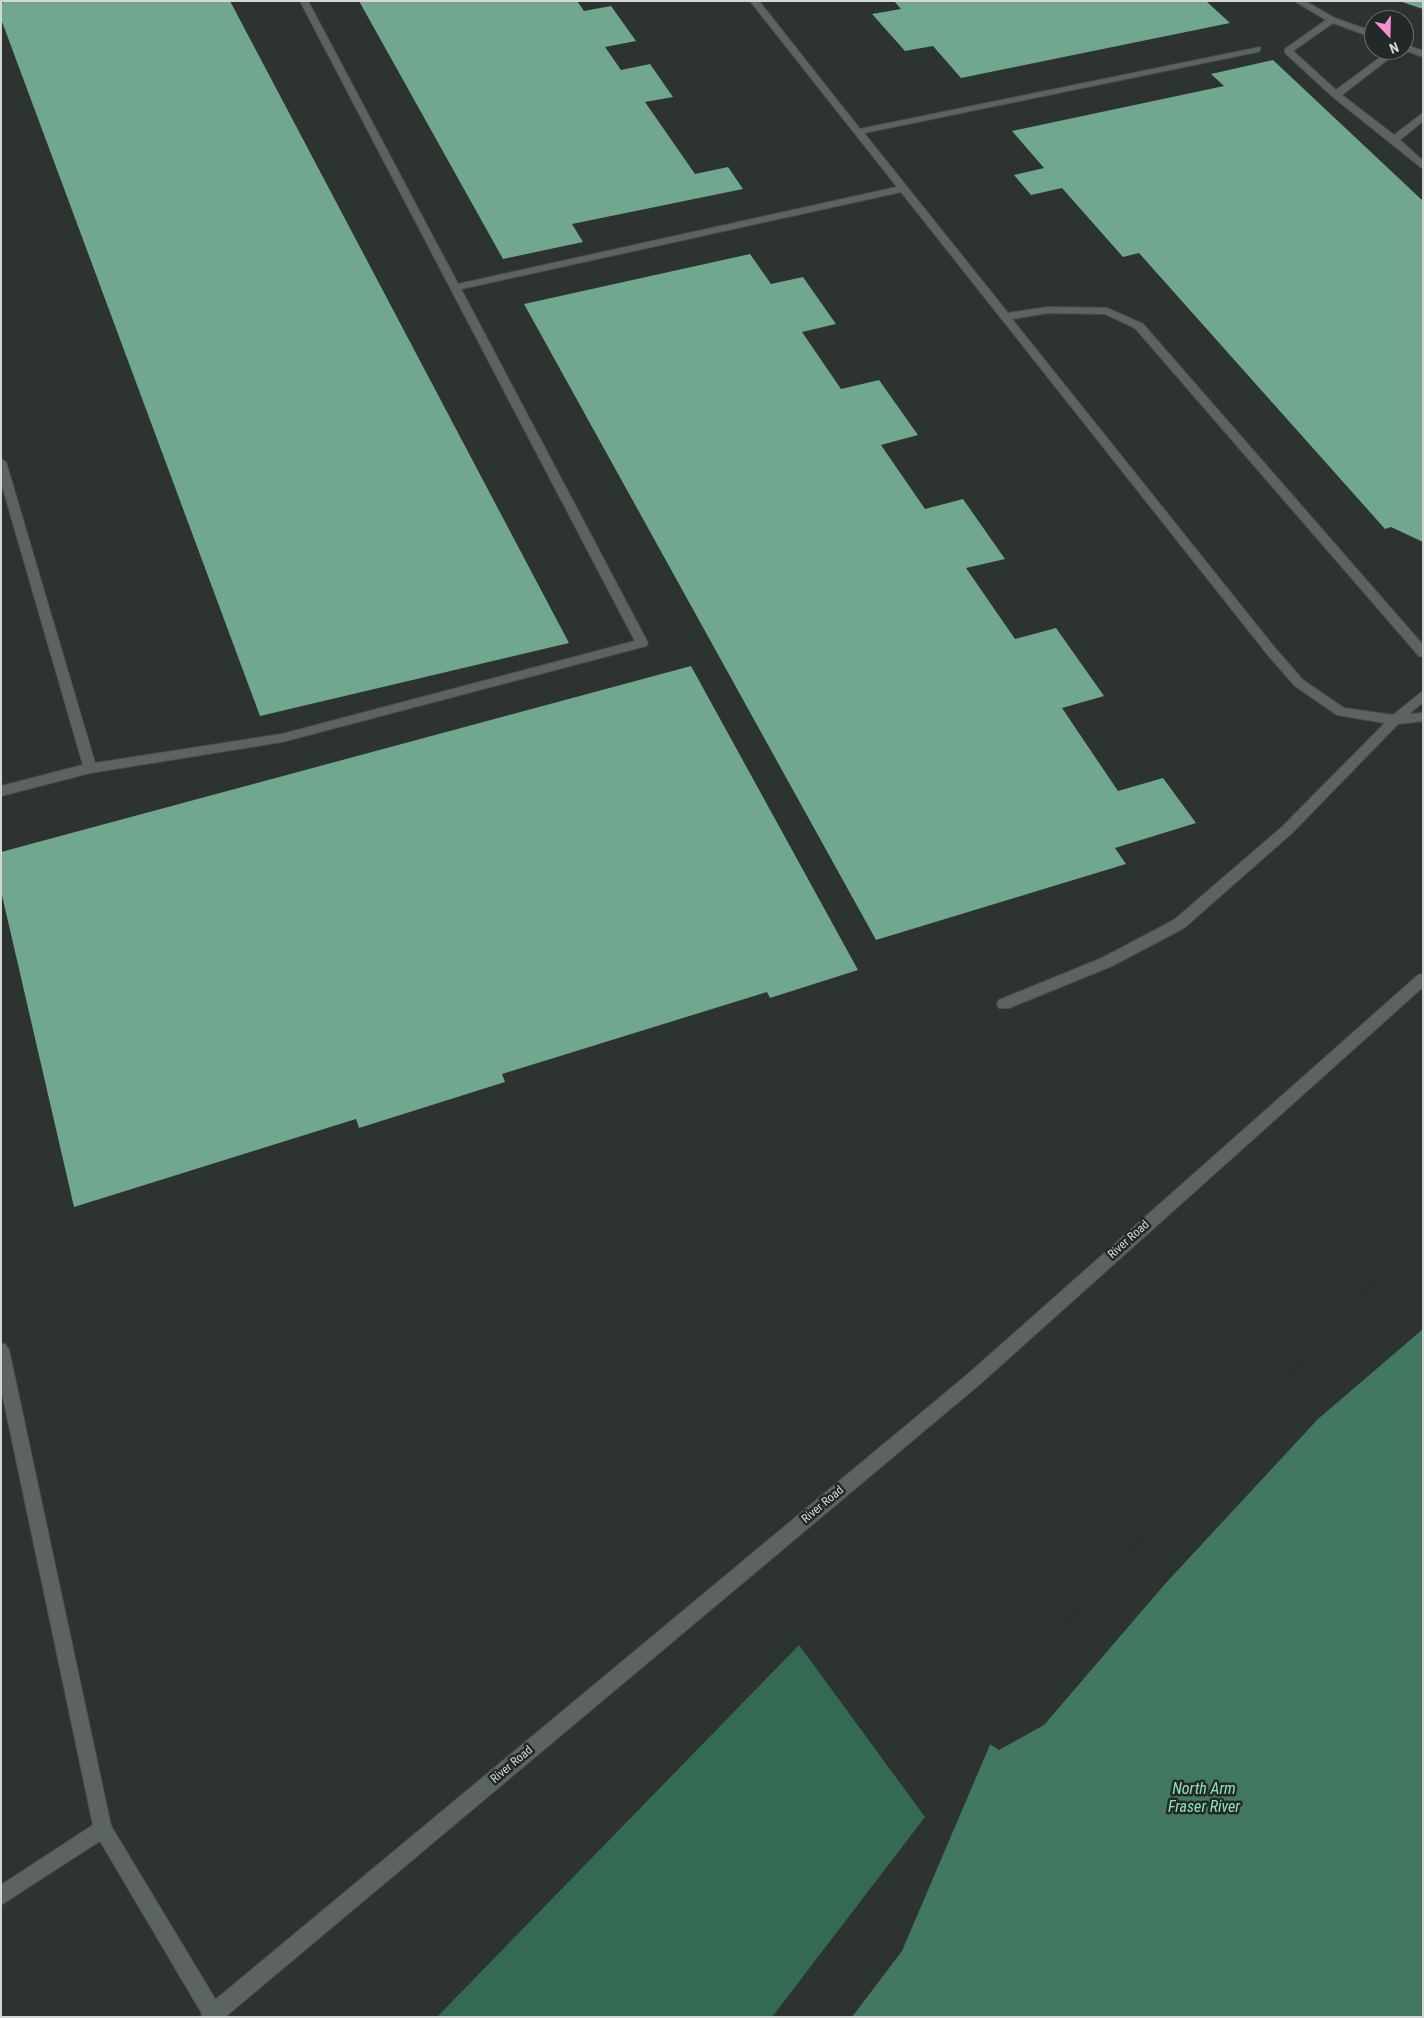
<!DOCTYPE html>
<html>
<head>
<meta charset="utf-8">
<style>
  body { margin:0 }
  #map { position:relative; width:1424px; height:2018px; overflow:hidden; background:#2c3330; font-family:"Roboto Condensed",sans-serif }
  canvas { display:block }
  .frame { position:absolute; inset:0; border:2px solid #d3d7d5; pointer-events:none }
  .north { position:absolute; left:1364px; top:10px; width:50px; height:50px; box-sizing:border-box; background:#232926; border:1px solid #696f6c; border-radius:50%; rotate:159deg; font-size:14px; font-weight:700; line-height:20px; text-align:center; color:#d3d7d5 }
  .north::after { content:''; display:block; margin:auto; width:18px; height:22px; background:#f790cd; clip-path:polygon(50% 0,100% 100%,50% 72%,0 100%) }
</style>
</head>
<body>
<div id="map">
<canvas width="1424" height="2018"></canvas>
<div class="frame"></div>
<div class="north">N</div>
</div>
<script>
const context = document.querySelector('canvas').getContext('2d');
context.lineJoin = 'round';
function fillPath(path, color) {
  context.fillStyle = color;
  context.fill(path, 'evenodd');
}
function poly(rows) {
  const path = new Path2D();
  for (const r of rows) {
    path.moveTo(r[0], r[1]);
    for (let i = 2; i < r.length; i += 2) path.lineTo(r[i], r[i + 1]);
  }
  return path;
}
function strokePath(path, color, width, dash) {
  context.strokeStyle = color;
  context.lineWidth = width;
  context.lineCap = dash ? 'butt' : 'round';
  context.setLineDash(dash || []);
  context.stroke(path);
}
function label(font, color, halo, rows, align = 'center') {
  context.font = font + ' "Roboto Condensed",sans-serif';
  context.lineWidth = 5;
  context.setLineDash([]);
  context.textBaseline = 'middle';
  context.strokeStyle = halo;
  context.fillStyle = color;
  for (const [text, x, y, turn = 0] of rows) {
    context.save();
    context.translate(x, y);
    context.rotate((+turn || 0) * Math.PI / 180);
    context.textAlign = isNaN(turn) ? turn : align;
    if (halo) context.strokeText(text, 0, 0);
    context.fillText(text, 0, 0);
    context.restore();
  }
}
fillPath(poly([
  [799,1645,925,1817,772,2017,437,2017]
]), '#346a54');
fillPath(poly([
  [1423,1229,1423,2017,852,2017,902,1951,1018,1679]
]), '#427861');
fillPath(poly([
  [1423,1227,1423,1329,1318,1419,1165,1584,1044,1725,999,1750,988,1743,1016,1678]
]), '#2c3330');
fillPath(poly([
  [4,1,230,1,569,643,260,716,1,19,1,4],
  [359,1,577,1,584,11,611,6,636,41,605,47,621,70,650,64,673,97,645,102,695,174,728,167,743,189,572,224,583,242,503,259],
  [894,1,1206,1,1230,23,961,78,933,46,905,51,872,14,901,9],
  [1402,1,1423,1,1423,9,1402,2],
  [1273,60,1423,201,1423,542,1391,527,1385,529,1139,253,1123,257,1062,188,1031,195,1014,175,1044,168,1012,131,1224,86,1211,74],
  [750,254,771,284,803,277,836,324,802,332,841,389,879,380,918,435,881,445,925,509,963,499,1005,559,966,568,1015,639,1056,628,1104,696,1062,708,1118,791,1163,778,1196,823,1115,848,1126,864,876,940,524,304],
  [691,666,858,970,770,998,767,992,502,1074,505,1082,359,1128,356,1119,74,1207,1,891,1,852]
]), '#70a78e');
const service = poly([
  [300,1,308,1,458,284,897,187,750,1,759,1,860,129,1260,47,1260,51,1257,52,864,133,1008,313,1048,307,1107,308,1143,324,1423,645,1423,657,1419,656,1135,328,1105,314,1048,313,1012,319,1275,648,1303,680,1344,708,1393,715,1423,691,1423,702,1409,714,1423,713,1423,721,1398,724,1292,833,1184,928,1112,966,1009,1008,999,1008,997,1004,999,1000,1102,958,1174,920,1282,827,1385,723,1337,715,1295,686,1267,654,901,192,461,289,648,643,646,646,282,742,90,773,1,796,1,786,83,765,1,482,1,459,6,462,95,763,282,734,635,641,300,1],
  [1294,1,1305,1,1335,18,1374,32,1374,38,1333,23,1293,51,1336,90,1390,50,1400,50,1342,95,1394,135,1423,113,1423,121,1400,140,1423,161,1423,169,1333,97,1285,53,1285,49,1326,20,1294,1],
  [1404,44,1423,51,1423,57,1404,50,1404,44],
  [1,1343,6,1345,9,1350,111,1826,220,2007,221,2017,204,2017,100,1841,1,1905,1,1885,93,1825,1,1388,1,1343]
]);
const minor = poly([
  [1423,974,1423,987,980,1384,225,2017,201,2017,203,2010,968,1374,1418,975,1423,974]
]);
strokePath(service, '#4a4f4d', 2);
strokePath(minor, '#4a4f4d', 2);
fillPath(service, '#5c6460');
fillPath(minor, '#5c6460');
label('12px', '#d3d7d5', '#232926', [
  ["River Road",1129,1240,-42],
  ["River Road",823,1505,-40],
  ["River Road",512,1765,-40]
]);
label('italic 16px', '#8ee3be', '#232926', [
  ["North Arm",1204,1790],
  ["Fraser River",1204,1808]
]);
</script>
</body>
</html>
